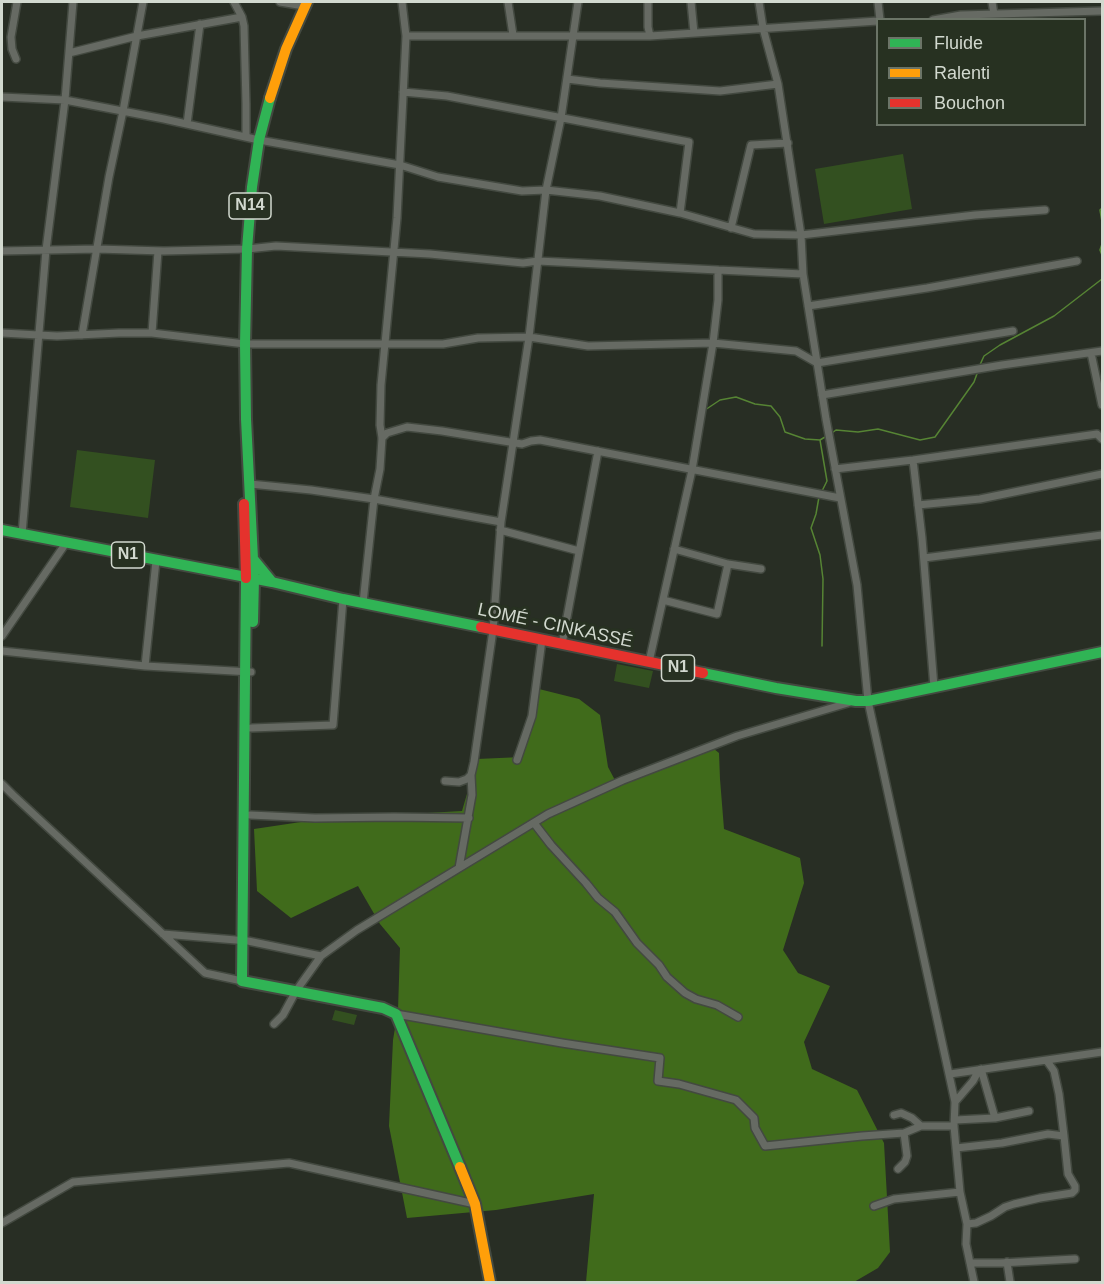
<!DOCTYPE html>
<html>
<head>
<meta charset="utf-8">
<style>
  body { margin:0 }
  #map { position:relative; width:1104px; height:1284px; overflow:hidden; background:#282e24; font-family:Arial,sans-serif }
  canvas { display:block }
  .frame { position:absolute; inset:0; border:3px solid #d2d9cf; pointer-events:none }
  .legend { position:absolute; left:876px; top:18px; width:210px; height:108px; box-sizing:border-box; background:#273121; border:2px solid #6b7467; margin:0; padding:8px 10px; list-style:none; font-size:18px; color:#d2d9cf }
  .legend li { display:flex; align-items:center; gap:12px; height:30px }
  .legend b { width:30px; border:2px solid #6b7467 }
</style>
</head>
<body>
<div id="map">
<canvas width="1104" height="1284"></canvas>
<div class="frame"></div>
<ul class="legend">
<li><b style="height:8px;background:#30b455"></b>Fluide</li>
<li><b style="height:8px;background:#ff9f0a"></b>Ralenti</li>
<li><b style="height:8px;background:#e5322d"></b>Bouchon</li>
</ul>
</div>
<script>
const context = document.querySelector('canvas').getContext('2d');
context.lineJoin = 'round';
function fillPath(path, color) {
  context.fillStyle = color;
  context.fill(path, 'evenodd');
}
function poly(rows) {
  const path = new Path2D();
  for (const r of rows) {
    path.moveTo(r[0], r[1]);
    for (let i = 2; i < r.length; i += 2) path.lineTo(r[i], r[i + 1]);
  }
  return path;
}
function strokePath(path, color, width, dash) {
  context.strokeStyle = color;
  context.lineWidth = width;
  context.lineCap = dash ? 'butt' : 'round';
  context.setLineDash(dash || []);
  context.stroke(path);
}
function label(font, color, halo, rows, align = 'center') {
  context.font = font + ' Arial,sans-serif';
  context.lineWidth = 6;
  context.setLineDash([]);
  context.textBaseline = 'middle';
  context.strokeStyle = halo;
  context.fillStyle = color;
  for (const [text, x, y, turn = 0] of rows) {
    context.save();
    context.translate(x, y);
    context.rotate((+turn || 0) * Math.PI / 180);
    context.textAlign = isNaN(turn) ? turn : align;
    if (halo) context.strokeText(text, 0, 0);
    context.fillText(text, 0, 0);
    context.restore();
  }
}
fillPath(poly([
  [903,154,912,209,824,224,815,169],
  [77,450,155,460,148,518,70,507],
  [617,664,653,671,649,688,614,681],
  [335,1010,357,1015,354,1025,332,1020]
]), '#335020');
fillPath(poly([
  [539,689,579,699,600,715,608,767,617,784,714,749,719,753,720,779,724,829,800,858,804,883,783,950,798,973,830,986,804,1042,812,1069,857,1090,884,1143,890,1252,878,1268,854,1282,586,1282,594,1194,496,1210,407,1218,389,1126,393,1040,398,1010,400,948,380,924,358,886,347,891,291,918,257,891,254,829,321,819,462,811,477,759,522,757]
]), '#406b1b');
strokePath(poly([
  [1102,208,1100,210,1102,222],
  [1102,244,1100,250,1102,255],
  [979,367,984,356,1000,345,1054,316,1102,279],
  [705,410,720,400,736,397,755,404,771,406,780,417,785,432,805,439,820,440],
  [832,433,836,430,858,432,878,429,920,440,935,437,974,382,978,371],
  [821,493,827,481,820,440,825,437],
  [819,497,816,514,811,528,820,555,823,579,822,646]
]), '#568434', 1.5);
const street = poly([
  [234,2,242,17,244,26,246,104,246,136],
  [280,2,304,6],
  [508,2,513,35],
  [648,2,648,27,650,36],
  [691,2,694,33],
  [759,2,763,28,778,84,801,235,803,274,826,419,857,585,868,701,955,1102,954,1126,960,1192,967,1224,966,1244,974,1282],
  [878,2,880,20],
  [992,2,994,14],
  [933,20,961,15,1102,11],
  [406,36,650,36,878,21],
  [69,53,137,36,242,17],
  [16,59,12,49,11,37,17,2],
  [567,79,600,83,720,91,778,84],
  [403,92,447,96,689,142,680,213],
  [2,97,65,100,164,119,259,140,400,165,438,177,522,191,546,190,600,196,680,213,754,234,801,235,975,215,1045,210],
  [187,124,200,24],
  [731,228,751,145,788,143],
  [2,251,97,249,164,251,247,249,276,246,430,254,523,263,538,261,718,270],
  [808,306,927,288,1077,261],
  [2,333,57,336,119,333,152,333,245,344,443,344,478,338,529,337,588,346,713,343,796,351,817,363,1013,331],
  [152,333,158,251],
  [82,335,109,177,123,111,143,2],
  [1091,353,1102,405],
  [822,395,1002,365,1102,351],
  [382,438,387,433,407,427,442,431,522,444,531,441,540,440,840,498],
  [913,460,922,538,934,687],
  [835,469,913,460,1097,434,1102,439],
  [250,484,311,490,374,499,501,522],
  [918,505,980,499,1102,474],
  [500,530,579,551],
  [22,534,46,250,65,100,73,2],
  [674,549,728,564,761,569],
  [924,558,1102,535],
  [663,600,717,614,728,564],
  [363,603,374,499,380,469,382,438,380,425,381,385,397,218,406,36,402,2],
  [2,636,66,543],
  [562,644,598,451],
  [2,651,145,666,156,561],
  [649,662,692,470,713,343,718,300,718,270,803,274],
  [145,666,251,672],
  [251,728,333,725,343,599],
  [517,760,532,716,542,640],
  [445,781,459,782,467,779,471,775,474,762,493,630,501,522,529,337,546,190,561,118,578,2],
  [2,784,13,795,205,973,242,981],
  [250,815,315,818,394,817,469,818],
  [534,823,551,845,586,883,598,898,615,912,637,943,659,965,667,977,685,993,696,999,717,1005,738,1017],
  [459,868,472,795,471,775],
  [163,934,248,941,321,956,357,930,548,814,623,780,737,736,848,703],
  [396,1014,562,1043,660,1058,658,1081,679,1084,736,1100,754,1118,755,1128,765,1146,862,1136,904,1133,921,1126,954,1126],
  [274,1024,283,1015,296,991,321,956],
  [1047,1061,1054,1071,1059,1094,1064,1136],
  [981,1069,995,1118],
  [950,1074,1102,1052],
  [955,1102,973,1081,979,1070],
  [894,1115,901,1113,912,1118,921,1126],
  [955,1120,995,1118,1029,1111],
  [956,1148,1002,1143,1048,1134,1064,1136,1068,1174,1075,1186,1075,1190,1072,1193,1040,1198,1014,1204,1005,1207,991,1216,976,1223,967,1224],
  [898,1169,905,1162,907,1156,904,1133],
  [874,1206,894,1199,960,1192],
  [2,1223,73,1182,289,1163,475,1204],
  [1007,1262,1010,1282],
  [970,1263,1000,1263,1075,1259]
]);
const fast = poly([
  [2,530,272,582,343,599,481,627],
  [254,560,272,582],
  [246,578,242,981,383,1008,396,1014,460,1167],
  [254,579,246,419,245,344,247,249,252,187,259,140,270,98],
  [253,622,254,579],
  [703,673,776,688,856,701,868,701,1102,652]
]);
const slow = poly([
  [270,98,286,49,307,2],
  [460,1167,475,1204,490,1282]
]);
const jam = poly([
  [244,504,246,578],
  [481,627,703,673]
]);
strokePath(street, '#434940', 10);
strokePath(fast, '#434940', 14);
strokePath(slow, '#434940', 14);
strokePath(jam, '#434940', 14);
strokePath(street, '#666a63', 7);
strokePath(fast, '#30b455', 10);
strokePath(slow, '#ff9f0a', 10);
strokePath(jam, '#e5322d', 10);
for (const [x, y, w] of [
  [250,206,42],
  [128,555,33],
  [678,668,33]
]) {
  const box = new Path2D();
  box.roundRect(x - w / 2, y - 13, w, 26, 4.5);
  context.fillStyle = '#273121';
  context.fill(box);
  strokePath(box, '#d2d9cf', 1.5);
}
label('bold 16px', '#d2d9cf', null, [
  ["N14",250,206],
  ["N1",128,555],
  ["N1",678,668]
]);
label('18px', '#d2d9cf', '#273121', [
  ["LOMÉ - CINKASSÉ",555,626,12]
]);
</script>
</body>
</html>
